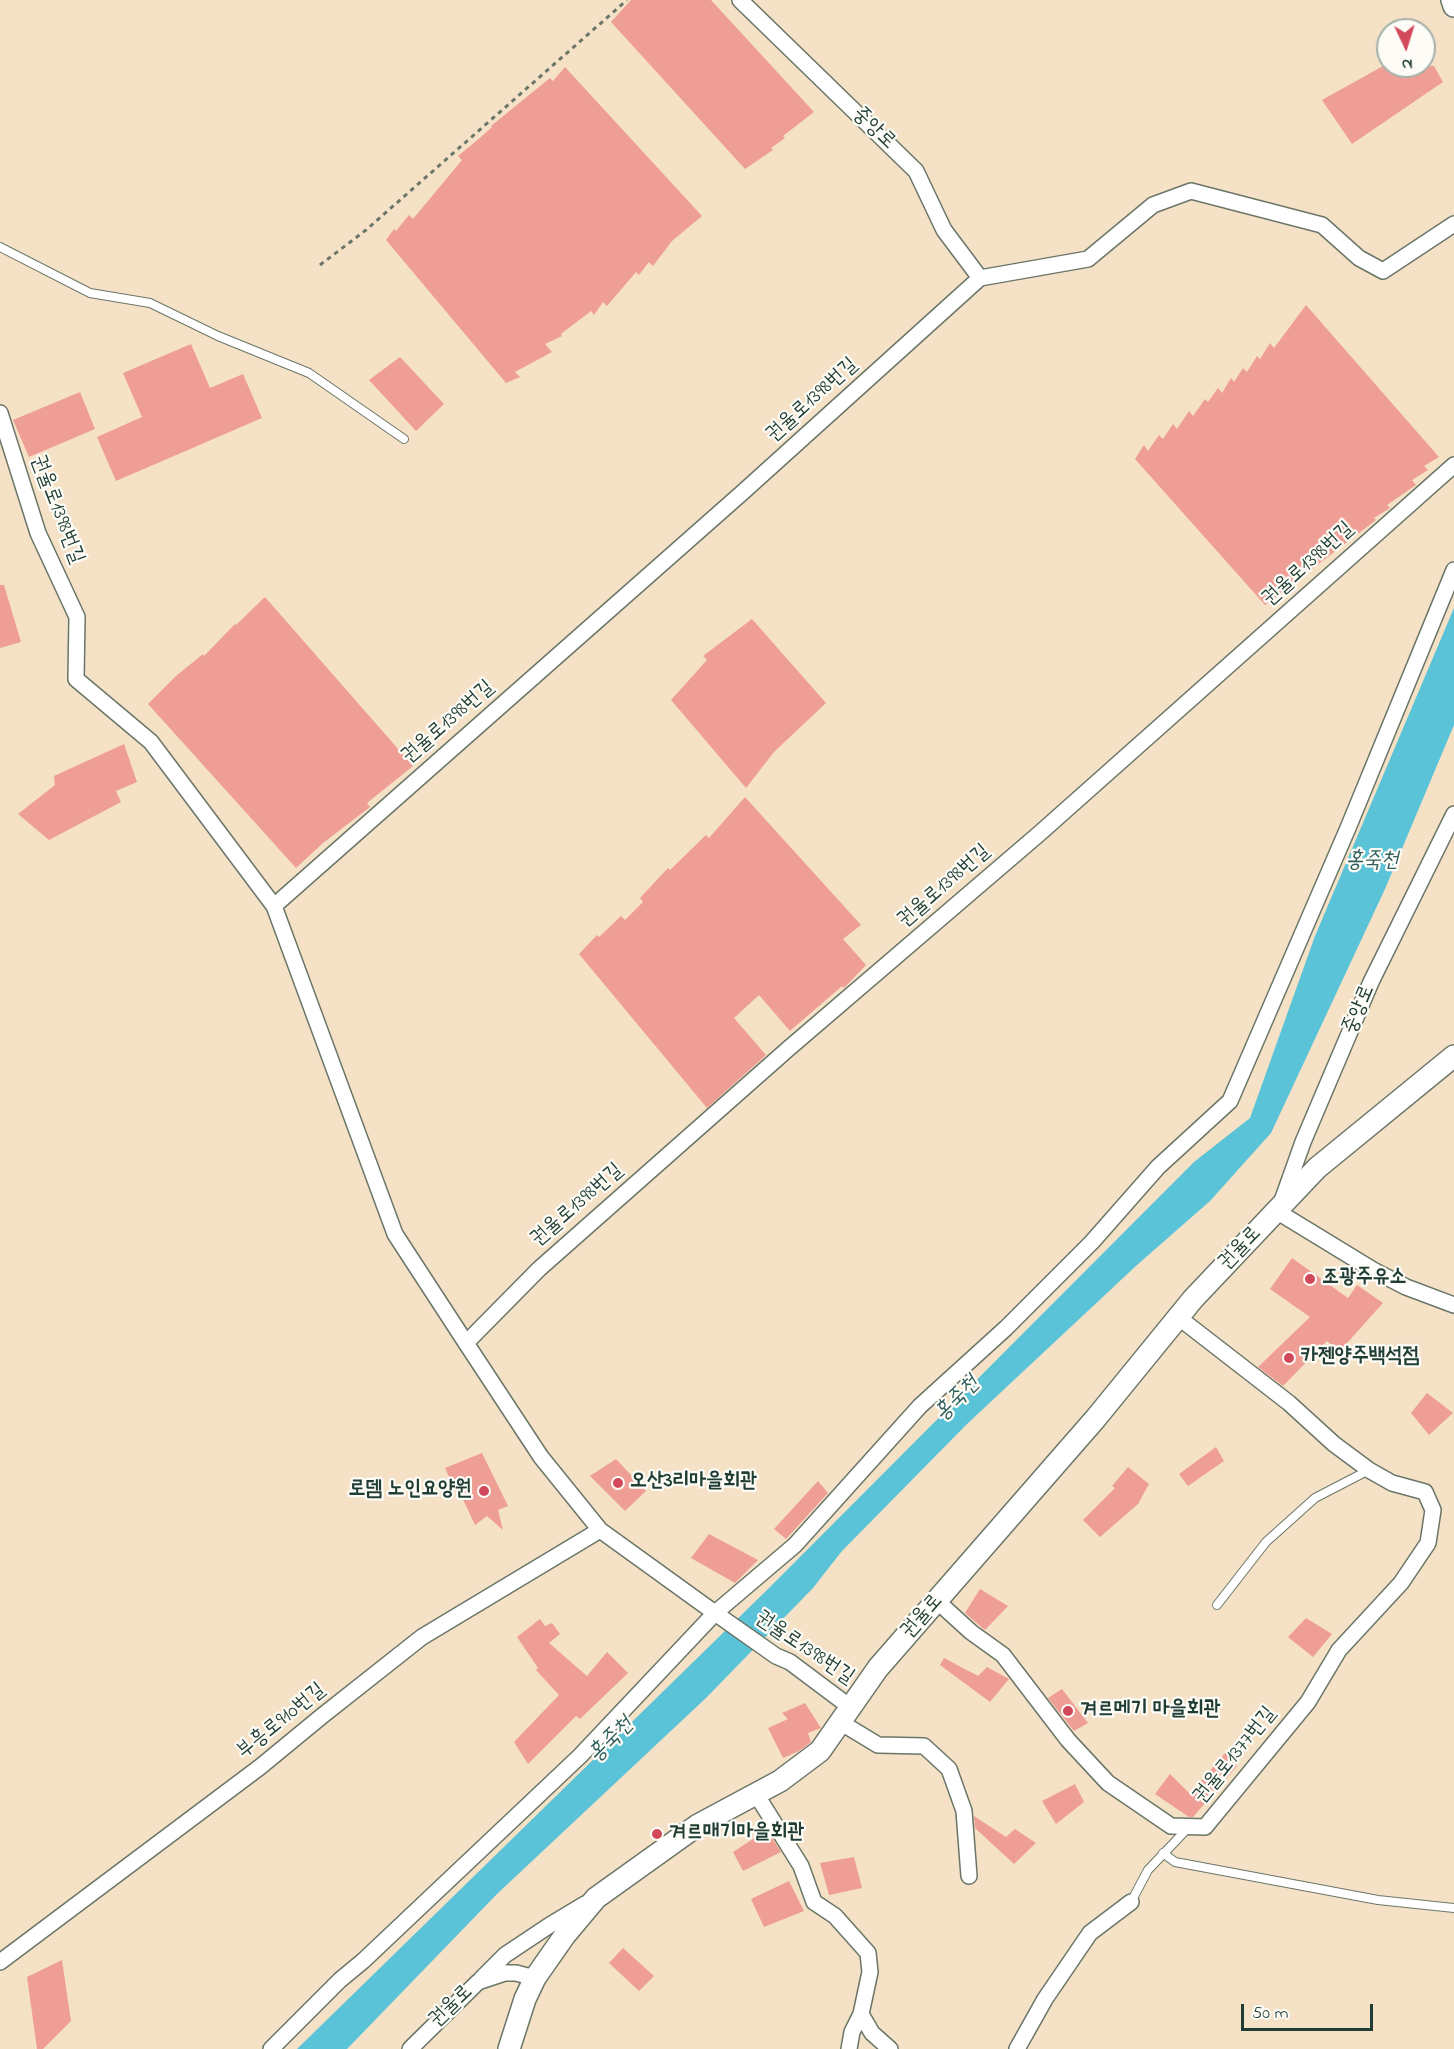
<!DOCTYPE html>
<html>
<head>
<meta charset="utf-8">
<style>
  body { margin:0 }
  #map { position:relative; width:1454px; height:2049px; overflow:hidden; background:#f5e1c6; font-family:"Indie Flower",sans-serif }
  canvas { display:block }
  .north { position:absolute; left:1376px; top:18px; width:60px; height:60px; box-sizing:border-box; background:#fdfcf7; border:2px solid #a4b0a9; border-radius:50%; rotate:176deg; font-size:16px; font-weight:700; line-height:24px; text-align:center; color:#1f3d34 }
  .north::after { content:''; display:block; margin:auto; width:21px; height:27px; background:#d1495b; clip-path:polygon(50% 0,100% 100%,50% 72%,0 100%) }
  .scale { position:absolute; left:1241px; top:2004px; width:132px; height:27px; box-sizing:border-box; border:3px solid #1f3d34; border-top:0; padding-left:8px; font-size:18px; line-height:21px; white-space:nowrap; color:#1f3d34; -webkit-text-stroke:4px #fdfcf7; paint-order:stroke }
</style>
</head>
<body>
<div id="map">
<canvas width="1454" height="2049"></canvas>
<div class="north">N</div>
<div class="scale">50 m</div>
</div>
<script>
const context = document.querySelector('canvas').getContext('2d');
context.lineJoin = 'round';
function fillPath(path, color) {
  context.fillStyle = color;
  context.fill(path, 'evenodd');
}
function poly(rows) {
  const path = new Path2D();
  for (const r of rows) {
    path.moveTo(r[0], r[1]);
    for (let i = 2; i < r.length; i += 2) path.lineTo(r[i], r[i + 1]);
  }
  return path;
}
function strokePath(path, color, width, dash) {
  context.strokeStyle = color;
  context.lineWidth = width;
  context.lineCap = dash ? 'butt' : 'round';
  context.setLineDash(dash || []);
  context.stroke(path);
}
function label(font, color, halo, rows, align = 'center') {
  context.font = font + ' "Indie Flower","Poor Story",sans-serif';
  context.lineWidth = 4.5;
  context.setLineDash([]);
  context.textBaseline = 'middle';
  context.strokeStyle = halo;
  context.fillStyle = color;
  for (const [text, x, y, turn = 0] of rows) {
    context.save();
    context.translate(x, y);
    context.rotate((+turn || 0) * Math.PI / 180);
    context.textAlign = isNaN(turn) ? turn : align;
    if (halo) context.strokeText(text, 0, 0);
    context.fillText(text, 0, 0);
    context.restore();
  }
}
fillPath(poly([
  [1454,608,1454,725,1385,889,1271,1133,1210,1201,1137,1265,967,1424,842,1551,813,1588,706,1698,497,1894,347,2049,297,2049,769,1588,1194,1162,1250,1118,1315,936]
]), '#5ac3d7');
fillPath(poly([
  [631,0,711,0,814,112,783,136,785,138,771,148,773,150,745,169,611,22],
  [1383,66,1434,66,1443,82,1352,144,1322,100],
  [565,67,702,216,672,241,653,266,649,262,639,275,636,272,607,306,603,302,594,315,591,311,561,334,562,336,545,344,552,352,515,372,520,377,506,383,386,240,394,229,396,231,409,215,413,219,462,160,458,156,481,137,492,127,491,126,550,78,553,81],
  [1306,305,1439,457,1424,466,1428,470,1412,480,1416,485,1387,505,1390,508,1374,518,1376,520,1265,605,1135,459,1144,445,1148,451,1159,435,1163,439,1173,424,1177,429,1189,411,1193,416,1205,399,1208,402,1218,388,1222,393,1231,378,1234,382,1243,368,1247,372,1257,356,1260,359,1270,343,1274,348],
  [191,344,210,388,243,374,262,418,116,481,97,437,142,417,123,373],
  [400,357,444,404,416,431,369,380],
  [80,392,95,429,29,457,13,420],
  [0,585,4,585,21,642,0,648],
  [265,597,413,766,367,803,370,807,323,843,296,868,148,704,176,676,203,654,204,656,235,624,236,625],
  [752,619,826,703,774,752,746,788,671,700,707,660,703,656],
  [124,744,137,782,116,791,121,802,49,840,18,814,55,785,54,776],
  [745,797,861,925,843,939,866,965,844,988,842,986,790,1031,759,995,734,1018,766,1055,707,1108,579,954,597,935,599,937,621,916,625,920,643,902,640,898,668,868,670,870,706,835,709,838],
  [1292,1258,1348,1298,1357,1285,1383,1303,1339,1352,1327,1341,1283,1386,1258,1367,1310,1317,1270,1289],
  [1427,1393,1453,1413,1429,1435,1411,1413],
  [1216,1447,1224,1461,1188,1486,1179,1474],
  [482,1453,508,1506,498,1510,503,1530,487,1516,475,1525,460,1493,457,1494,445,1468],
  [616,1459,646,1491,625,1511,590,1476],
  [1128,1467,1149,1484,1138,1504,1100,1537,1083,1520,1115,1488,1112,1486],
  [818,1481,828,1493,786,1539,774,1529],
  [709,1534,758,1560,735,1583,691,1558],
  [980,1589,1008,1606,985,1630,965,1613],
  [1306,1618,1332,1634,1313,1657,1288,1637],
  [540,1619,545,1626,552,1623,560,1634,549,1643,587,1676,607,1652,628,1673,580,1719,576,1716,528,1764,514,1742,559,1695,536,1670,538,1668,517,1637],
  [944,1658,978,1676,987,1667,1009,1679,990,1702,940,1665],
  [1062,1689,1088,1723,1074,1731,1048,1698],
  [805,1703,821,1728,808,1733,811,1742,799,1751,783,1758,768,1728,788,1719,782,1713],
  [1225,1753,1237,1766,1193,1817,1189,1817,1155,1794,1170,1774,1190,1794],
  [1075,1784,1084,1802,1056,1824,1042,1801],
  [974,1816,1006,1837,1015,1829,1036,1843,1014,1864,975,1828],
  [767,1830,781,1852,743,1871,733,1852],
  [854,1857,862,1888,829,1895,820,1863],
  [789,1881,804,1911,764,1927,751,1899],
  [623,1948,654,1976,639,1991,609,1963],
  [62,1960,71,2021,43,2049,37,2049,27,1977]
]), '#ef9e96');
const service = poly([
  [0,247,90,293,150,303,218,336,309,373,404,439],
  [1217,1605,1266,1542,1315,1498,1369,1470],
  [1163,1853,1175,1862,1378,1900,1454,1908],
  [1131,1902,1148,1870,1188,1828]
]);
const minor = poly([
  [740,0,916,171,944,230,980,278],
  [0,413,38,533,77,617,76,679,151,742,274,906,395,1234,466,1343,541,1457,600,1530,715,1613,776,1656,790,1662,850,1707],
  [1454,814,1371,982,1303,1142,1278,1212,1373,1270,1406,1287,1454,1305],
  [274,906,743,492,980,278,1088,259,1153,205,1191,191,1322,225,1359,258,1383,271,1454,224],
  [466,1343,539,1269,788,1049,1040,833,1454,465],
  [937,1601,971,1632,1003,1655,1068,1740,1108,1783,1171,1826,1205,1827,1308,1702,1339,1650,1401,1583,1428,1543,1433,1510,1425,1492,1392,1483,1369,1470,1334,1444,1289,1403,1178,1317],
  [840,1722,878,1745,924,1746,949,1769,964,1811,969,1876],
  [756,1794,801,1866,814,1902,835,1916,868,1953,870,1972,861,2014,852,2032,849,2049],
  [0,1962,260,1767,322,1716,422,1637,600,1530],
  [481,1979,505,1955,550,1925,585,1904],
  [861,2014,872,2033,890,2049],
  [271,2049,340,1980,363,1961,580,1756,715,1613,795,1545,920,1406,1006,1328,1092,1242,1158,1167,1230,1101,1348,828,1454,570],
  [410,2049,478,1982,505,1973,516,1973,535,1978],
  [1017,2049,1045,1999,1090,1933,1131,1902]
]);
const secondary = poly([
  [1452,0,1454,6],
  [509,2049,525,1999,535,1978,565,1935,596,1898,698,1825,780,1781,820,1751,878,1668,1096,1418,1193,1299,1317,1168,1454,1056]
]);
strokePath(service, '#6a7667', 10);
strokePath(minor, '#6a7667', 18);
strokePath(secondary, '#6a7667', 24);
strokePath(poly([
  [320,265,366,230,627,0]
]), '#6a7667', 3, [4.5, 4.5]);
strokePath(service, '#fff', 8);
strokePath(minor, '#fff', 15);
strokePath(secondary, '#fff', 21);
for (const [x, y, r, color] of [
  [1310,1279,6,"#d1495b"],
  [1289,1358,6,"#d1495b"],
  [618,1483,6,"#d1495b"],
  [484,1491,6,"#d1495b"],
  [1068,1711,6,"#d1495b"],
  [657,1834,6,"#d1495b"]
]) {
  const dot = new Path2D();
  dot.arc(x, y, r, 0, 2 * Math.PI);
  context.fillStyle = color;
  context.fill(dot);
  strokePath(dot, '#fdfcf7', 2);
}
label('21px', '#1f3d34', '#fdfcf7', [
  ["중앙로",873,129,44],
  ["권율로1398번길",813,401,-42],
  ["권율로1398번길",56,510,69],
  ["권율로1398번길",1309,565,-42],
  ["권율로1398번길",449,723,-41],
  ["권율로1398번길",945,887,-41],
  ["중앙로",1360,1010,-67],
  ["권율로1398번길",578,1206,-41],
  ["권율로",1241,1249,-46],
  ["권율로",923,1617,-49],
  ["권율로1398번길",804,1649,34],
  ["부흥로910번길",282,1722,-39],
  ["권율로1377번길",1236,1756,-51],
  ["권율로",452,2007,-44]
]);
label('bold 21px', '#1f3d34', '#fdfcf7', [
  ["조광주유소",1322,1279],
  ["카젠양주백석점",1301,1358],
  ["오산3리마을회관",630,1483],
  ["로뎀 노인요양원",472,1491,"right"],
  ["겨르메기 마을회관",1080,1711],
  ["겨르매기마을회관",669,1834]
], 'left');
label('italic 22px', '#2e5e5d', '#fdfcf7', [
  ["홍죽천",1372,862],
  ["홍죽천",958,1400,-45],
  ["홍죽천",612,1741,-45]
]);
</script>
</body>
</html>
